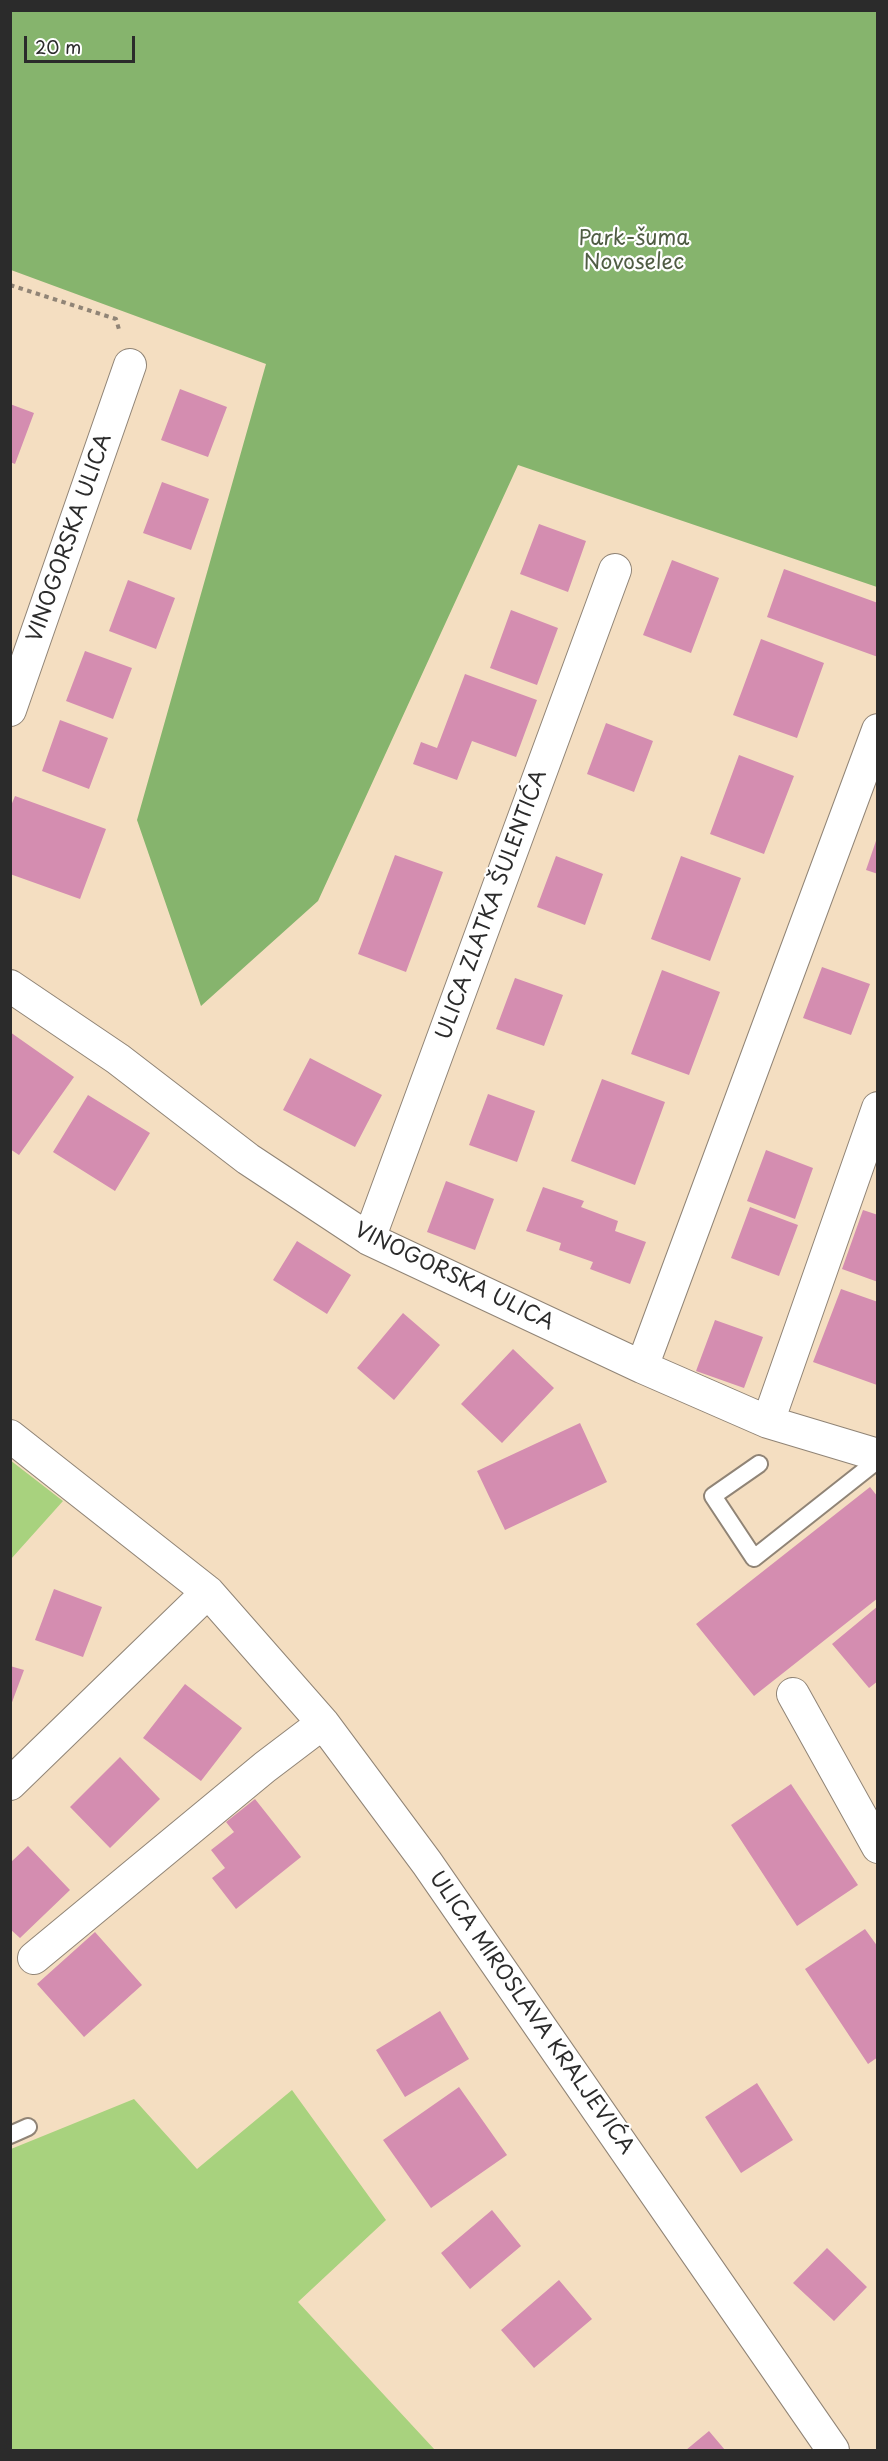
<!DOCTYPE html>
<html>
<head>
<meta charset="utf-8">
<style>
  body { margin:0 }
  #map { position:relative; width:888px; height:2461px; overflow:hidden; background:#f4dec1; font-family:"Playpen Sans",sans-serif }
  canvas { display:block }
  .frame { position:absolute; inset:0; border:12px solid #2b2b2b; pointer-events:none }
  .scale { position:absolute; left:24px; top:36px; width:111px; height:27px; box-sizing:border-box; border:3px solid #2b2b2b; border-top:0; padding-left:8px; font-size:18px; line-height:21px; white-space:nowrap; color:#2b2b2b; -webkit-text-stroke:4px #fff; paint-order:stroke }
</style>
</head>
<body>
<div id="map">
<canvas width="888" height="2461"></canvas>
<div class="frame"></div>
<div class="scale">20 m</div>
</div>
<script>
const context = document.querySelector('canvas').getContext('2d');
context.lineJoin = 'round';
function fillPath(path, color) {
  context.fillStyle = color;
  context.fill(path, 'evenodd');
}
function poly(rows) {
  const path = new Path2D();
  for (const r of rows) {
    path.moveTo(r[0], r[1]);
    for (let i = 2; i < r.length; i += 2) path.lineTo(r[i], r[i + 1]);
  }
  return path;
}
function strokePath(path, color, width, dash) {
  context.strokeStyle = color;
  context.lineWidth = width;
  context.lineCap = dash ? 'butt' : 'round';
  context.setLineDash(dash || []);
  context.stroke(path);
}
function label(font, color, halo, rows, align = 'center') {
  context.font = font + ' "Playpen Sans",sans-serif';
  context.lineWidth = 4.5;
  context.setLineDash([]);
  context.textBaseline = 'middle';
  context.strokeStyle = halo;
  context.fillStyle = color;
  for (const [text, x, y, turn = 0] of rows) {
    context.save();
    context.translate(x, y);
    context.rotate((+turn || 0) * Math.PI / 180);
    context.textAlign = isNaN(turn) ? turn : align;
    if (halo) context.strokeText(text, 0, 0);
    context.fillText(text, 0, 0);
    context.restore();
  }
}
fillPath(poly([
  [10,1460,63,1501,11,1559,10,1559],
  [292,2090,386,2220,298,2302,435,2450,11,2450,11,2149,134,2099,197,2169]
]), '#a8d27e');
fillPath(poly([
  [10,11,877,11,877,587,518,465,318,901,201,1006,137,820,266,364,11,270]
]), '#86b46d');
fillPath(poly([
  [180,389,227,407,208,457,161,440],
  [10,404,34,413,15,464,10,462],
  [162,482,209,499,191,550,143,533],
  [539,524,586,541,568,592,520,574],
  [672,560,719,578,691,653,643,635],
  [784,569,878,603,878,657,767,617],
  [128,580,175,598,156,649,109,631],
  [511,610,558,628,537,685,490,668],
  [761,639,824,663,797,738,733,715],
  [85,651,132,668,113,719,66,701],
  [465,674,537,700,516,757,472,741,457,780,413,764,421,742,437,748],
  [60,720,108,738,89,789,42,771],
  [606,723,653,741,634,792,587,774],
  [739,755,794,776,764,854,710,834],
  [15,796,106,829,80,899,10,874,10,808],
  [877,838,878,838,878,874,866,870],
  [395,855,443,872,406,972,358,954],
  [556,856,603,874,585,925,537,907],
  [681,856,741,878,710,961,651,939],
  [822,967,870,984,851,1035,803,1018],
  [662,970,720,992,689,1075,631,1054],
  [515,978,563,995,544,1046,496,1029],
  [10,1032,74,1077,19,1155,10,1149],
  [310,1058,382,1095,355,1147,283,1110],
  [602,1079,665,1102,635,1185,571,1161],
  [488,1094,535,1111,517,1162,469,1145],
  [88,1095,150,1133,115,1191,53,1152],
  [766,1150,813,1168,795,1219,747,1201],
  [446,1181,494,1199,475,1250,427,1232],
  [543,1187,584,1201,581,1207,618,1221,615,1231,646,1242,630,1284,590,1269,593,1262,559,1250,561,1243,526,1231],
  [750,1207,798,1225,779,1276,731,1258],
  [863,1210,878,1215,878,1282,842,1269],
  [297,1241,351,1275,327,1314,273,1280],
  [841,1289,878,1302,877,1385,813,1362],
  [403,1313,440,1345,394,1400,357,1368],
  [715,1320,763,1337,744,1388,696,1371],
  [513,1349,554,1388,502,1443,461,1404],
  [580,1423,607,1482,505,1530,477,1471],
  [870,1487,878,1497,878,1598,754,1696,696,1624],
  [54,1589,102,1607,83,1657,35,1640],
  [878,1606,878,1681,869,1688,832,1644],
  [10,1666,24,1670,11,1705,10,1705],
  [185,1684,242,1728,201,1781,143,1738],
  [120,1757,160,1799,110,1848,70,1807],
  [791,1784,858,1885,797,1926,731,1825],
  [255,1799,301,1857,236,1909,212,1878,225,1868,211,1850,234,1832,226,1822],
  [28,1846,70,1890,20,1938,10,1929,10,1863],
  [865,1929,878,1947,878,2057,868,2064,805,1969],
  [95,1932,142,1985,84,2037,37,1984],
  [440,2011,469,2059,405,2097,376,2050],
  [757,2083,793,2140,741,2173,705,2117],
  [459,2087,507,2155,431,2208,383,2140],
  [492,2210,521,2246,470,2289,441,2253],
  [827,2248,867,2287,834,2321,793,2283],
  [559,2280,592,2319,534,2368,501,2330],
  [709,2431,725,2450,686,2450]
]), '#d48db0');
const service = poly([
  [759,1464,713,1496,754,1558,878,1460],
  [10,2135,28,2127]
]);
const minor = poly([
  [10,710,130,365],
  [10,986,118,1059,248,1159,369,1239,642,1367,768,1422,878,1455],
  [369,1239,615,570],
  [642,1367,878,730],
  [768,1422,878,1108],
  [10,1436,208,1592,323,1723,427,1863,833,2450],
  [793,1694,878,1847],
  [10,1784,208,1592],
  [34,1958,265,1767,323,1723]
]);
strokePath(service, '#908476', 20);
strokePath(minor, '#908476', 34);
strokePath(poly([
  [10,285,116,319,120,333]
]), '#908476', 4, [4.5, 4.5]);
strokePath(service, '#fff', 16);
strokePath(minor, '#fff', 32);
label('21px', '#505d44', '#fff', [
  ["Park-šuma",634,239],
  ["Novoselec",634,263]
]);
label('21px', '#2b2b2b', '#fff', [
  ["VINOGORSKA ULICA",70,538,-71],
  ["ULICA ZLATKA ŠULENTIĆA",492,905,-70],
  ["VINOGORSKA ULICA",454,1277,26],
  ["ULICA MIROSLAVA KRALJEVIĆA",531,2013,55]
]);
</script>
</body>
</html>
